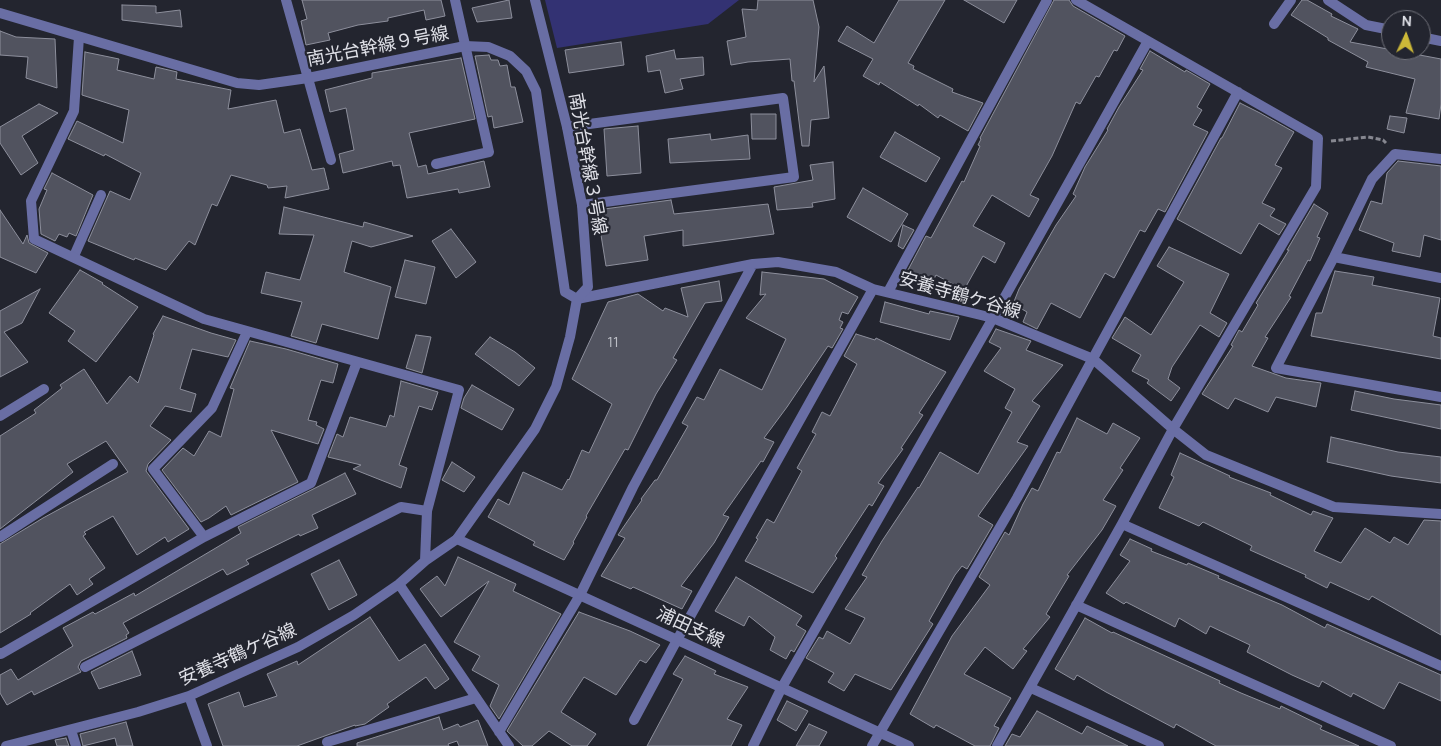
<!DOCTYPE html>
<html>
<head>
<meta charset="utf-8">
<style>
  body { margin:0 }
  #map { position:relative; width:1441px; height:746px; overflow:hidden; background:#23252f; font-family:Manrope,sans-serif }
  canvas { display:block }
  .north { position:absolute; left:1381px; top:10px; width:50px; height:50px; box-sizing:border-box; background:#23252f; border:1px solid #6f7079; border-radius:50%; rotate:3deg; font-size:14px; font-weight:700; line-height:20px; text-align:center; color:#e0e1e8 }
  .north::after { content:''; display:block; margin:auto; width:18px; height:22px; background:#cdb938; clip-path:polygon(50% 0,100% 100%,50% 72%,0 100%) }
</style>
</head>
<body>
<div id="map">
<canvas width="1441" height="746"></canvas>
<div class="north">N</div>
</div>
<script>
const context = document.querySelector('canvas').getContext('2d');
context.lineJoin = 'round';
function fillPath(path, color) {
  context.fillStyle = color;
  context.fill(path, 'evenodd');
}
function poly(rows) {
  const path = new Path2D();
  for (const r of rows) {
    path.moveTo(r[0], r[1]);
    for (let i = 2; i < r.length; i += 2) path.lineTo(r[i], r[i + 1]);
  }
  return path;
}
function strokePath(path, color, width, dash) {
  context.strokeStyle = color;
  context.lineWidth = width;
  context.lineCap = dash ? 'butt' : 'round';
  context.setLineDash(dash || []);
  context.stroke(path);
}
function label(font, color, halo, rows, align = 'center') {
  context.font = font + ' Manrope,"Noto Sans JP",sans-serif';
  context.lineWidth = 4.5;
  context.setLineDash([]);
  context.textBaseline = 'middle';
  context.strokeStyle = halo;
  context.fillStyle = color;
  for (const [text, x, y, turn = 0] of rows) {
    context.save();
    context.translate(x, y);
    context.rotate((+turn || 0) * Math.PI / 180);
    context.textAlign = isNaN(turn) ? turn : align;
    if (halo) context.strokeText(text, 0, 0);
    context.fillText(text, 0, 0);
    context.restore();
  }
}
fillPath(poly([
  [545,0,739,0,708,24,557,48]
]), '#333273');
const building = poly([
  [302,0,441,0,445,16,426,20,424,10,388,18,388,21,358,25,328,33,330,40,306,45,301,21,307,19,302,0],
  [509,0,512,18,477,22,472,8,509,0],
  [758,0,813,0,819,27,814,82,824,66,829,118,811,120,809,146,802,146,794,81,792,81,790,59,748,62,731,65,727,41,746,37,742,9,757,10,758,0],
  [899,0,945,0,908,63,914,66,913,69,953,89,952,92,983,103,968,131,940,115,938,118,919,104,918,106,880,82,879,85,863,76,873,59,838,41,847,26,874,43,899,0],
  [964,0,1017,0,1004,23,964,0],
  [1054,0,1069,0,1073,6,1125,36,1117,51,1114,50,1099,77,1096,76,1080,104,1076,102,1052,156,1030,195,1039,199,1029,217,992,195,973,226,1005,243,995,263,983,256,964,290,936,275,933,281,908,270,926,236,931,238,962,181,964,182,980,146,978,145,981,139,980,138,1054,0],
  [1302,0,1307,0,1332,14,1331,16,1358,29,1350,42,1441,59,1441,104,1439,119,1406,113,1415,79,1366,67,1368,62,1328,40,1328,38,1291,15,1302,0],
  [122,5,156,6,156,13,180,10,182,27,122,20,122,5],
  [0,31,16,37,55,39,57,88,26,78,28,57,0,55,0,31],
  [621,42,624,65,569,73,565,50,621,42],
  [674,50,676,59,703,57,704,75,680,79,683,89,665,93,660,70,648,72,646,56,674,50],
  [1150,51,1185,72,1186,70,1210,84,1197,107,1202,110,1193,125,1208,132,1165,212,1158,209,1145,232,1140,230,1114,278,1105,273,1080,318,1051,303,1037,329,1023,322,1027,312,1013,304,1019,289,1056,225,1076,196,1073,194,1085,167,1108,130,1107,129,1119,107,1143,70,1140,69,1150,51],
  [85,52,119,59,117,70,154,79,156,67,177,72,176,79,231,90,228,109,276,100,284,133,300,129,312,170,324,168,329,189,285,198,287,186,268,188,267,185,231,175,217,206,212,204,195,245,189,241,166,270,135,258,134,260,88,241,110,191,130,200,141,173,105,154,104,156,68,139,77,121,123,143,129,110,82,95,85,52],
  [489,55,491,60,498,60,500,66,507,65,511,87,515,87,523,122,494,128,492,116,488,117,475,56,489,55],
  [461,58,475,119,409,133,418,167,426,165,428,174,484,161,490,187,459,193,458,189,407,198,400,165,393,166,392,161,343,173,339,154,354,150,346,108,330,112,325,90,372,78,372,73,461,58],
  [1240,103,1260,113,1294,132,1275,165,1282,168,1262,203,1275,209,1270,216,1286,224,1279,235,1259,223,1241,254,1177,219,1221,138,1222,138,1240,103],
  [39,104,58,113,22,136,38,163,21,175,0,143,0,127,39,104],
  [751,114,776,114,776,139,752,139,751,114],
  [1390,116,1407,118,1404,133,1387,129,1390,116],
  [638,126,641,173,607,176,604,129,638,126],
  [895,132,940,158,926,182,880,157,895,132],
  [710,134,711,140,748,135,750,159,670,163,668,139,710,134],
  [1398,161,1441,166,1441,240,1424,235,1420,257,1392,251,1394,243,1359,230,1371,201,1382,204,1387,173,1398,161],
  [833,162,835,199,812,203,813,207,777,210,774,187,813,180,810,165,833,162],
  [52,173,93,195,76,236,69,233,67,237,59,234,55,241,41,234,39,209,47,190,44,189,52,173],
  [863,188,908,214,891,242,847,217,863,188],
  [671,200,674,214,768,204,774,234,683,246,683,230,644,236,648,260,606,266,597,210,671,200],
  [1314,204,1328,213,1317,237,1320,238,1310,261,1308,260,1289,296,1291,297,1265,337,1268,338,1252,366,1286,378,1321,383,1316,407,1276,397,1268,412,1235,398,1228,409,1202,394,1233,346,1231,345,1239,330,1242,332,1258,305,1256,303,1289,250,1287,250,1314,204],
  [284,207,363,227,364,222,413,236,371,247,352,241,344,272,391,287,378,339,322,324,316,343,291,336,302,302,261,293,266,272,300,280,314,235,279,234,284,207],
  [0,210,23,244,27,235,29,243,48,253,36,273,0,257,0,210],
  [903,225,914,230,903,249,898,246,903,225],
  [451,229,476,262,456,278,432,241,451,229],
  [1169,247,1229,274,1210,313,1227,323,1219,337,1200,325,1172,367,1168,379,1180,388,1171,401,1147,383,1149,380,1132,371,1141,355,1112,338,1125,317,1151,335,1184,282,1157,266,1169,247],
  [405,260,435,267,426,304,395,297,405,260],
  [80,270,103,283,102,284,138,307,96,362,68,341,75,331,49,313,80,270],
  [1335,271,1374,277,1372,285,1440,298,1433,336,1441,338,1441,359,1311,336,1316,313,1322,313,1335,271],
  [762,272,824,279,858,297,848,314,842,312,839,320,843,322,840,328,843,329,832,348,828,346,787,407,764,438,774,442,763,462,761,461,723,515,729,517,714,543,681,586,692,591,682,609,633,587,631,589,601,576,625,538,618,535,642,500,641,499,655,480,657,480,688,426,682,423,697,397,704,400,720,369,762,390,786,339,746,318,766,294,760,295,762,272],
  [719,281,722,301,705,303,673,358,677,360,656,394,628,450,625,449,586,516,587,517,573,542,574,543,564,560,533,545,535,542,488,517,498,499,509,505,523,472,562,490,568,479,569,480,582,450,589,453,612,404,572,379,608,302,638,294,663,311,665,308,688,317,681,288,719,281],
  [40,289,22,323,4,332,28,362,0,377,0,311,40,289],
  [885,302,929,314,930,311,959,317,950,340,880,322,885,302],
  [163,316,211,333,236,340,228,357,192,349,180,389,196,394,191,412,165,406,150,426,171,440,148,464,146,471,189,529,168,542,165,537,137,555,113,516,84,532,86,534,83,536,105,568,89,579,93,584,77,595,70,584,30,613,31,614,0,633,0,544,43,518,128,472,106,441,67,464,73,472,0,529,0,436,36,413,34,410,62,388,60,385,84,369,107,404,130,376,138,383,154,335,153,334,163,316],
  [996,329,1031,341,1026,350,1063,365,1032,401,1040,406,1017,442,1028,446,978,516,993,525,967,569,962,566,955,575,929,621,933,624,891,690,855,674,844,691,828,682,834,673,806,658,819,637,823,639,827,631,850,644,865,618,845,609,867,577,862,575,882,541,918,487,919,488,940,452,978,474,1012,412,1005,408,1015,389,984,371,1001,348,989,342,996,329],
  [856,334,875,340,876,338,946,372,919,413,923,415,901,448,903,449,878,483,884,486,872,506,869,504,835,556,837,558,813,593,745,561,758,539,756,538,767,519,774,523,802,471,797,468,816,434,812,432,822,412,830,416,857,364,844,356,856,334],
  [416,335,431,337,422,373,406,368,416,335],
  [490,337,515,352,535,368,519,386,475,354,490,337],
  [250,341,286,349,338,364,333,383,321,380,308,420,317,422,316,425,324,429,318,444,271,430,298,482,231,515,226,506,209,518,201,522,162,470,183,448,194,456,209,431,221,437,234,389,230,388,250,341],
  [401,381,438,392,432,410,419,406,399,465,407,468,401,488,353,469,361,465,328,457,337,434,343,437,350,417,386,427,390,415,394,417,401,381],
  [472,385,514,409,502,430,461,408,464,398,472,385],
  [1355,391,1394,399,1441,405,1441,429,1351,410,1355,391],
  [1077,418,1107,434,1113,423,1140,438,1120,468,1123,470,1103,500,1116,506,1102,530,1067,575,1069,576,1046,614,1050,617,1023,649,1027,651,1013,669,985,647,964,674,1011,698,994,726,999,728,990,746,975,746,936,725,934,728,910,714,952,636,990,585,979,577,1005,532,1009,535,1023,504,1032,488,1038,491,1057,452,1060,453,1077,418],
  [1331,437,1398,452,1441,457,1441,483,1391,476,1327,462,1331,437],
  [1180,453,1230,476,1229,477,1271,493,1270,495,1311,515,1313,511,1333,518,1314,551,1341,563,1365,528,1390,543,1394,537,1408,545,1424,520,1441,521,1441,635,1372,596,1369,600,1330,582,1327,588,1305,577,1306,575,1250,550,1252,546,1203,522,1199,526,1159,508,1174,477,1171,475,1180,453],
  [452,462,475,477,464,492,442,480,452,462],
  [345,473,356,494,312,515,318,528,300,536,299,534,246,560,249,564,227,575,223,569,123,623,129,633,126,635,127,638,81,661,78,667,81,672,34,695,32,691,7,705,0,693,0,675,11,669,18,680,73,646,63,628,93,612,95,614,134,593,135,596,241,533,238,527,345,473],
  [1130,539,1152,549,1151,551,1187,565,1188,563,1219,576,1218,578,1282,605,1325,628,1327,624,1441,675,1441,701,1399,682,1384,709,1353,693,1351,697,1322,681,1319,687,1292,675,1247,652,1250,645,1210,626,1206,634,1179,618,1175,627,1126,602,1124,604,1106,593,1130,561,1120,555,1130,539],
  [458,557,516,584,513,591,561,614,499,719,490,706,499,685,472,670,480,656,454,642,489,581,441,617,420,589,437,576,445,586,458,557],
  [339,560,357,595,329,610,311,574,339,560],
  [736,577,802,616,796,625,806,631,794,652,791,650,786,659,770,650,775,637,749,616,744,626,715,611,736,577],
  [579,612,630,631,660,645,646,663,640,660,616,695,584,677,561,712,596,734,587,746,572,746,549,731,532,746,523,746,507,731,579,612],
  [370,617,399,661,425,644,449,679,435,689,426,677,387,704,389,707,365,724,355,726,355,725,297,746,223,746,208,704,239,692,244,707,277,696,267,674,297,661,298,665,370,617],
  [1085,618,1112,633,1113,632,1220,681,1219,683,1241,693,1280,709,1281,706,1322,726,1320,729,1359,746,1216,746,1176,724,1174,728,1106,692,1077,675,1074,680,1055,669,1085,618],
  [132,651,141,675,99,689,91,672,132,651],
  [685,656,716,671,714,674,748,687,727,719,742,725,731,746,647,746,683,679,673,674,685,656],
  [787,701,808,711,796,731,777,720,787,701],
  [1037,711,1082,734,1087,726,1128,746,1005,746,1012,734,1020,737,1037,711],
  [439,717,443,730,458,724,460,727,478,720,488,746,459,746,457,741,448,744,449,746,357,746,357,743,439,717],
  [126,722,133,746,117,746,115,738,83,746,80,734,126,722],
  [809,724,827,732,819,746,796,746,809,724],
  [66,738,69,746,57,746,55,740,66,738]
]);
fillPath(building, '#51535f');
strokePath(building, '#8d8f9c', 1);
strokePath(poly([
  [1331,141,1368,137,1383,140,1386,143]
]), '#868790', 3, [5, 2.5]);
strokePath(poly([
  [286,0,331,160],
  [567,127,783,98,794,177,582,205],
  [436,164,489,152,455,0],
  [74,256,101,195],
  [85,667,401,507,427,511],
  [327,742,476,698]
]), '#696ea4', 10);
strokePath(poly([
  [1328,0,1366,25,1391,30],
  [1274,24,1291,0],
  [79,37,74,111,31,201,34,239,204,319,459,390,427,511,425,561],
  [1421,37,1441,41],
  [1441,159,1395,154,1372,179,1334,257,1276,368,1441,397],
  [1334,257,1441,278],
  [888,292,1047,0],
  [577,299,753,264,778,262,836,272,873,289,993,318,1093,359,1173,429,1206,455,1334,507,1441,514],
  [0,416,44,389],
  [1122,524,1441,666],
  [0,537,113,464],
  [204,537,153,469,212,408,247,332],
  [399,584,509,746],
  [1076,605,1391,746],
  [0,653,1,654,204,537,311,483,357,362],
  [1031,688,1159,746],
  [189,696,207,746],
  [634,720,677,640,873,289],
  [71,730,76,746],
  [499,732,580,595,633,487,753,264],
  [6,746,138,712,189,696,298,647,354,615,399,584,425,561,457,539],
  [753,746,781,689,993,318,1148,41],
  [872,746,1017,498,1238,92],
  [997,746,1122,524,1173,429,1316,187,1318,138,1076,0]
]), '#696ea4', 10);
strokePath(poly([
  [535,0,567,127,582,205,588,287,577,299,570,337,556,387,535,429,457,539,909,746],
  [0,13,237,83,259,85,308,78,465,46,488,47,510,56,526,71,536,91,565,292,577,299]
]), '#696ea4', 10);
label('15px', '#bcbec6', null, [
  ["11",613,343]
]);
label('18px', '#e0e1e8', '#23252f', [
  ["南光台幹線９号線",378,47,-11],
  ["南光台幹線３号線",587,164,80],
  ["安養寺鶴ケ谷線",960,296,16],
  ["浦田支線",690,628,25],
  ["安養寺鶴ケ谷線",238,655,-24]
]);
</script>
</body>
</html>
